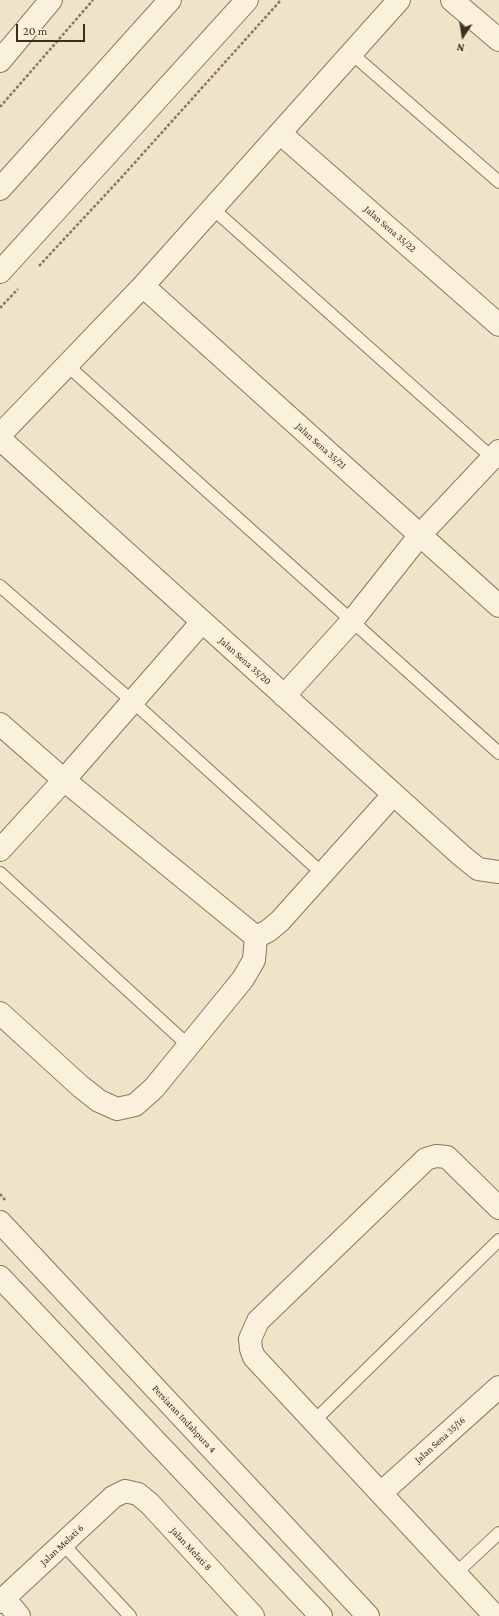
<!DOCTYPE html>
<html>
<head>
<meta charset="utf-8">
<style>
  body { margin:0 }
  #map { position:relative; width:499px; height:1616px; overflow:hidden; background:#f0e4c8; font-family:"Crimson Pro",serif }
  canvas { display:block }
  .north { position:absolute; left:443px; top:16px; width:40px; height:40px; -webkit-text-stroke:3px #f7eed8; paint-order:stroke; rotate:192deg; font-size:11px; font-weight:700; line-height:16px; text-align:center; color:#3d2e20 }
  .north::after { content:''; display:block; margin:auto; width:14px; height:18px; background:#3d2e20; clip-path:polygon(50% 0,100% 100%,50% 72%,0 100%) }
  .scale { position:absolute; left:16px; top:24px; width:69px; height:18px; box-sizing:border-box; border:2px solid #3d2e20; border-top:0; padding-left:5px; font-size:12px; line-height:14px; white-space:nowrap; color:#3d2e20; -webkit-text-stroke:3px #f7eed8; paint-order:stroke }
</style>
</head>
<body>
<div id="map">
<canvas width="499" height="1616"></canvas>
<div class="north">N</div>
<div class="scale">20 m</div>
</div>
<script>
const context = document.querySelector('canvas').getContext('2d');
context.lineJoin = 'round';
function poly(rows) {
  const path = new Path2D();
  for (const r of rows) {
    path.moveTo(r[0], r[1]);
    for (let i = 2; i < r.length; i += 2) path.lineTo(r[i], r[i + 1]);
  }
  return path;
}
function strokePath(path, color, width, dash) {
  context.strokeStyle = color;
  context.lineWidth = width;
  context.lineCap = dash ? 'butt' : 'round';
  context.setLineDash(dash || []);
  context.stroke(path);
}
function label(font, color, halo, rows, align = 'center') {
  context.font = font + ' "Crimson Pro",serif';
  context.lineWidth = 3.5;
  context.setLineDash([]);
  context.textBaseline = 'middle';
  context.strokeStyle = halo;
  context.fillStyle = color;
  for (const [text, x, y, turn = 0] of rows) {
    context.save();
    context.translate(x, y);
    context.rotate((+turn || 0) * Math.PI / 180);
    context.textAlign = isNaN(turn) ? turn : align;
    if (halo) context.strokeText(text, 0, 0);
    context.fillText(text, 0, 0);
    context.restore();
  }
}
const service = poly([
  [351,53,499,182],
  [212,208,497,462],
  [68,366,499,753],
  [0,586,132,701,323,874],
  [0,873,189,1046],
  [314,1421,499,1240],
  [63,1544,130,1616],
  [455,1574,499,1533]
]);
const minor = poly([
  [452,0,499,40],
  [0,61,51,0],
  [280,133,499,325],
  [0,189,170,0],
  [0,272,247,0],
  [143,286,499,606],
  [0,435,143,286,399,0],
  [0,439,462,856,478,869,499,872],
  [284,696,352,621,420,535,499,451],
  [0,724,64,780,256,937],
  [0,850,64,780,202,622],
  [0,1013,80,1086,99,1101,117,1109,135,1105,154,1088,243,979,254,960,256,937,268,931,280,921,393,795],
  [381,1493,499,1387],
  [4,1598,19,1616],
  [0,1602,113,1497,125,1491,138,1494,150,1504,253,1616],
  [495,1616,254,1357,251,1349,250,1339,258,1321,426,1159,436,1156,447,1157,499,1208]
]);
const tertiary = poly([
  [0,1222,368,1616],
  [0,1277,321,1616]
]);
strokePath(service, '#8d765c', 14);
strokePath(minor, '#8d765c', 24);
strokePath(tertiary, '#8d765c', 24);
strokePath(poly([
  [0,107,93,0],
  [39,266,120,179,281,0],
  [0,308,18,289],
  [0,1194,5,1200]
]), '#8d765c', 2.5, [3, 2]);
strokePath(service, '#faf1dc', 12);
strokePath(minor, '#faf1dc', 22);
strokePath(tertiary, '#faf1dc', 22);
label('10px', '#3d2e20', '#f7eed8', [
  ["Jalan Sena 35/22",390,229,41],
  ["Jalan Sena 35/21",321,446,42],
  ["Jalan Sena 35/20",245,661,42],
  ["Persiaran Indahpura 4",184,1419,47],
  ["Jalan Sena 35/16",440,1440,-42],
  ["Jalan Melati 6",62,1545,-43],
  ["Jalan Melati 8",191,1549,47]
]);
</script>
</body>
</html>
